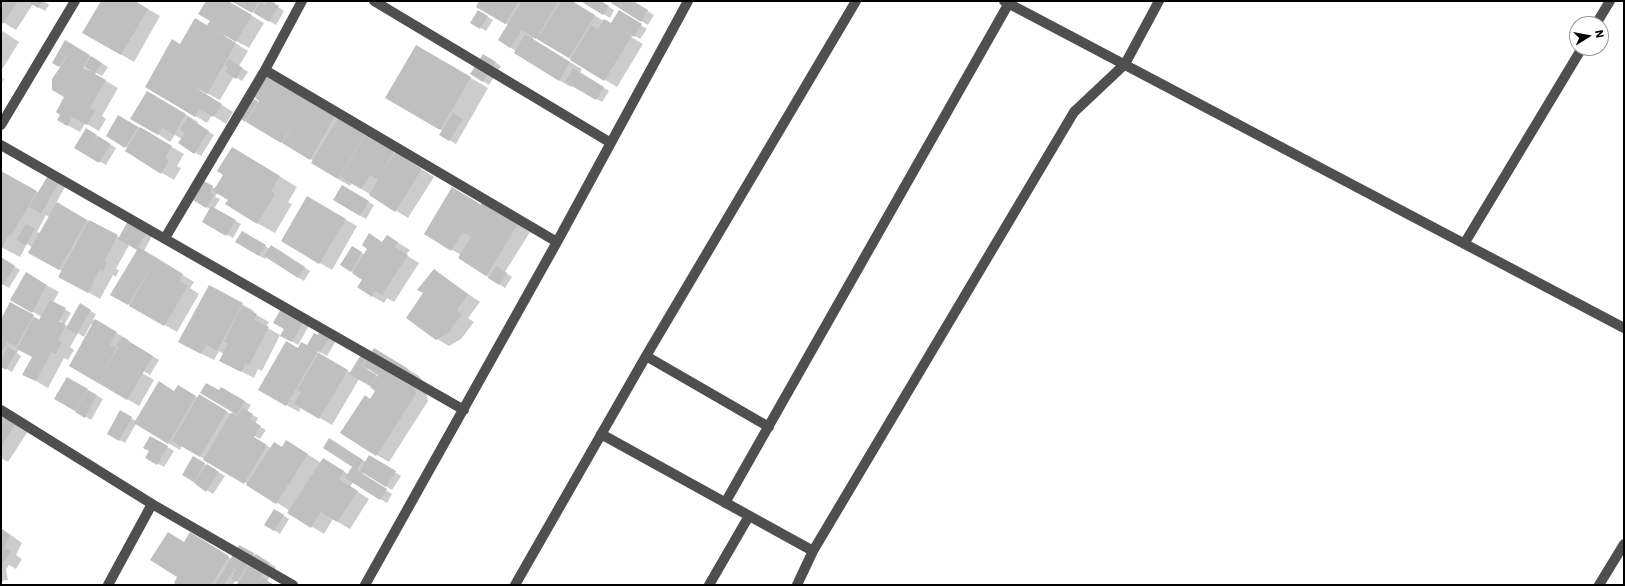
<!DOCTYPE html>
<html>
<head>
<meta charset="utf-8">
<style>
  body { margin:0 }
  #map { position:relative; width:1625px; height:586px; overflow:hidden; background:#fff; font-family:"IBM Plex Sans",sans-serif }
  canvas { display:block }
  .frame { position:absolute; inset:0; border:2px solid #000; pointer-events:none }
  .north { position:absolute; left:1569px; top:16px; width:40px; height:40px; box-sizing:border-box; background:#fff; border:1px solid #999; border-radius:50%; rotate:79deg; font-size:11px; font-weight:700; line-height:16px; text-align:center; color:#000 }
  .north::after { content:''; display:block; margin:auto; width:14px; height:18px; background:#000; clip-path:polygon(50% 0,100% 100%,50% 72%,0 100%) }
</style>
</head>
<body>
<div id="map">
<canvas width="1625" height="586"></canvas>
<div class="frame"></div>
<div class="north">N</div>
</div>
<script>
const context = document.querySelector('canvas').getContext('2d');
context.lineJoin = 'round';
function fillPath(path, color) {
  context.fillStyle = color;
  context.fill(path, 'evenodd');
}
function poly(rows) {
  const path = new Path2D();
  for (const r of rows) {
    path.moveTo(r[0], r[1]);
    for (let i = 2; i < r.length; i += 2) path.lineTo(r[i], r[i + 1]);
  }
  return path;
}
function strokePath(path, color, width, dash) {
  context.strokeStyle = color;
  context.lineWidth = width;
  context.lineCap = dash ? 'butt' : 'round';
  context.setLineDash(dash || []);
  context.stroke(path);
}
fillPath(poly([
  [1,1,43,1,49,5,45,11,33,4,16,30,1,21],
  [102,1,134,1,160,16,134,62,84,32],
  [207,1,227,1,264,23,249,48,225,35,224,36,248,51,239,66,248,72,242,81,234,76,220,100,199,89,199,90,233,112,226,124,212,115,207,123,162,96,189,50,211,21],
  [233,1,275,1,274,4,284,11,276,25],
  [480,1,570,1,643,44,617,87,534,37,532,40,582,69,580,73,609,91,602,102,573,85,571,87,559,80,499,40,508,25,477,7],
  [582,1,599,1,614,10,610,18],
  [613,1,631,1,654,15,648,25,612,3],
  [478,11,493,20,486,31,472,23],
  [619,12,647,29,640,39,613,23],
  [1,30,19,42,1,71],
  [65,42,108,67,102,76,84,66,84,68,118,88,102,116,106,119,99,131,85,123,80,132,58,120,61,115,65,97,61,67,53,62],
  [416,46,488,88,456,144,441,135,443,131,386,97],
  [490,59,501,66,489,85,472,74],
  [269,74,434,177,408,218,352,183,350,186,338,179,312,163,314,161,239,117,251,98,259,103],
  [1,77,4,79,1,84],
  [160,99,198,122,197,124,214,135,201,156,180,143,182,139,175,135,170,142,158,134],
  [119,116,184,154,177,166,181,168,174,180,126,151,128,148,107,135],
  [86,129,116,148,106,165,75,147],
  [250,158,297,187,288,202,292,204,275,233,257,223,229,199,218,192,215,197,220,199,214,209,241,224,233,238,203,221,210,209,194,200,205,182,216,189],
  [1,172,39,193,49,175,66,185,56,203,120,238,130,221,153,234,144,251,194,282,190,288,199,294,177,332,111,294,138,249,129,245,116,269,119,270,116,277,113,275,100,299,72,283,62,271,29,253,32,247,27,244,20,257,1,247],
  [46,215,49,217,40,233,37,232],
  [343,186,374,205,366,219,334,200],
  [465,195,481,205,483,203,530,232,505,272,512,277,505,288,459,258,461,255,425,234],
  [308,198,357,226,332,270,282,241],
  [242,232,270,249,277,249,310,271,304,281,266,257,265,259,237,242],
  [370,235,383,243,387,236,410,250,406,255,419,263,394,302,387,298,384,303,372,296,364,279,342,265,352,247,365,255,368,249],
  [1,258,20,270,9,288,1,283],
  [434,271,480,302,468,318,474,322,461,339,449,346,437,339,424,293],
  [26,274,59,292,53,302,71,313,64,325,68,327,80,305,96,314,93,320,129,340,128,341,159,360,150,375,126,361,125,363,154,380,139,406,70,366,92,325,91,324,84,337,78,333,70,347,74,350,68,360,64,358,48,388,24,374,33,357,19,349,17,353,21,356,12,372,1,365,3,358,1,357,1,321,11,304,40,320,42,317,11,300],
  [47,313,62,322,61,323],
  [242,304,254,311,253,313,269,322,266,327,280,335,262,371,258,369,254,378,221,361,224,354,219,351,214,360,192,349],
  [282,309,310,324,298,345,282,335,285,328],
  [320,332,336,341,327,356,308,345],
  [298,350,314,350,351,373,362,354,386,356,419,376,425,385,428,401,389,462,377,455,371,400,377,390,359,379,332,425,301,407,299,412,259,389],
  [368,368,379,375,378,377,367,370],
  [67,378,103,399,91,420,55,398],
  [178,386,198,398,199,396,231,414,233,412,219,392,221,388,251,405,247,412,258,418,255,424,266,430,260,439,235,425,234,427,271,448,298,448,321,463,335,466,348,474,353,466,335,443,366,462,376,460,401,476,392,490,364,472,362,475,392,494,387,503,353,482,350,487,369,499,350,529,333,519,324,534,289,513,290,511,248,484,182,446,180,450,136,424,125,443,108,433,120,412,136,421,175,392],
  [1,419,32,425,8,462,1,458],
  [151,437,174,451,164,467,147,458,150,451],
  [193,457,225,476,213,494,183,475],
  [280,513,289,519,280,534,265,524],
  [1,528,22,543,16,555,22,559,16,569,9,565,6,569,8,580,1,581],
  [190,534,232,559,240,546,262,559,276,567,267,581,274,585,240,585,239,582,236,580,233,585,179,585,179,576,185,543]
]), '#0003');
fillPath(poly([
  [1,1,18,1,3,24,1,22],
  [27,1,43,1,38,8],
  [101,1,135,1,148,9,121,55,82,33],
  [206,1,228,1,252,15,236,42,207,25,210,21,198,14],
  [231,1,259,1,252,13],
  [267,1,270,1,279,6,269,22,254,13,260,2,265,5],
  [479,1,519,1,505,24,476,7],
  [522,1,559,1,536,39,522,30,510,48,498,40],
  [561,1,572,1,595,15,569,58,537,39],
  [580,1,601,1,609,6,603,15],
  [612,1,633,1,648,10,641,22,611,3],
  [478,10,488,16,480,29,470,23],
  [619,10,642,24,634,37,619,27,632,36,604,81,570,60,591,25,598,29,604,19,611,23],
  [195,18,236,43,207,94,175,75,222,104,213,117,200,109,195,117,145,87,172,39,180,44],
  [525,34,570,62,559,81,514,53],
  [65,40,90,55,83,67,84,68,93,72,84,67,91,56,102,63,95,74,106,80,90,108,95,111,87,125,72,117,67,126,57,120,60,115,56,112,64,97,52,90,52,79,67,57,66,56,59,67,52,63],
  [416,45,471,77,440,130,385,98],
  [483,54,496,62,483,82,470,74],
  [229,59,243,68,236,79,225,72,228,67,225,65],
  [573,68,604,87,596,100,565,82],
  [268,73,337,112,310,160,282,143,298,115,281,143,246,122,259,101,254,97],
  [147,91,186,114,174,135,162,128,158,135,130,119],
  [250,97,258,101,245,122,238,117],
  [453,113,463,119,449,141,439,135],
  [118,115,138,127,125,148,106,136],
  [340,115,367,131,338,179,311,163],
  [188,117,209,131,194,154,178,143,185,133,180,129],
  [140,127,172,146,165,158,169,160,161,174,125,151],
  [86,128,97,135,93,143,98,136,111,144,99,163,74,148],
  [367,132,396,149,382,172,396,152,422,169,395,212,369,195,378,180,370,175,361,189,340,177],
  [232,147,280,176,271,191,275,194,257,224,225,204,228,200,213,191,223,175,217,171],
  [1,171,37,191,11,236,9,235,1,249],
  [49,174,60,181,41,214,29,207],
  [204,181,213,186,210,192,214,195,206,208,193,200],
  [342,185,369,201,360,216,333,200],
  [452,187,480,204,476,211,482,202,518,224,486,276,458,258,471,237,463,232,451,251,424,234],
  [307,196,346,219,319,264,281,241],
  [57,202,87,220,59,270,28,253],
  [211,206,236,220,226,236,202,222],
  [129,219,148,230,138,247,157,258,128,305,110,295,137,250,118,239],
  [89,220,118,235,104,261,107,263,103,271,100,269,88,293,58,277],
  [26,224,35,229,26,245,16,240],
  [242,231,266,245,259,256,235,242],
  [369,233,382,242,387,235,398,242,395,247,408,255,382,295,375,291,372,297,357,287,362,280,352,273,367,249,362,245],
  [271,245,305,267,298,278,264,256],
  [352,246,362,252,351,272,340,265],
  [1,257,15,266,3,285,1,284],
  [157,258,183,274,179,281,188,286,164,326,129,306],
  [496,266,507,273,499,285,488,278],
  [434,269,468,294,457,310,462,314,449,332,436,340,406,318,423,293,417,290],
  [26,272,47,285,32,313,10,300],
  [209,285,243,303,217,351,206,345,201,354,178,342],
  [50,300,66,308,59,321,66,325,58,340,62,342,56,354,51,352,36,381,22,375,32,357,17,349,34,317,39,320],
  [10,302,34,315,16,347,7,342,1,353,1,319],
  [80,303,91,310,77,334,66,328],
  [242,306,257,314,254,320,269,327,249,365,246,363,241,372,219,361,228,344,224,342],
  [282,307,292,313,290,319,293,313,305,320,292,342,280,336,284,329,273,323],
  [95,319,117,332,110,345,117,348,103,373,119,347,116,345,122,337,153,356,127,400,69,366],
  [320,331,330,337,320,353,318,351,286,406,258,390,286,341,298,348,301,342,307,345,314,333,318,335],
  [8,347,16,352,6,370,1,367,1,360],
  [374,348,407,368,413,377,416,394,376,456,340,433,365,395,370,399,375,391,370,387,378,375,363,366],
  [319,353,348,370,319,419,294,404,301,392,297,390],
  [362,353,368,356,361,366,377,375,370,386,349,374],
  [67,377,88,389,75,411,54,399],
  [159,381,174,391,178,385,196,396,168,444,134,423],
  [206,383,219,390,221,387,245,401,237,415,200,393],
  [88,390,97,395,85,418,75,412],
  [199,394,227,411,200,457,172,441],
  [243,408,253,414,250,419,261,426,254,437,267,445,244,484,203,460,231,413,237,416],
  [6,409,20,417,1,447,1,417],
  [120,410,132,417,119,441,107,434],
  [150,436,168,446,157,465,145,458,149,451,143,448],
  [329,438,363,460,357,470,323,448],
  [286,440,308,454,276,504,246,485,274,442,282,447],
  [369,455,396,471,386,487,360,471],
  [193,456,205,463,194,482,182,475],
  [323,458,344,471,339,479,358,491,337,522,321,512,311,528,287,513],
  [207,464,219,472,206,492,194,483],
  [352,467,387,489,380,500,345,478],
  [274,509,284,515,274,531,264,525],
  [1,529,10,535,4,548,11,551,3,563,1,561],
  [168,532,184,542,190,532,229,556,211,585,191,584,191,585,177,585,174,583,177,577,150,560],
  [239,545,254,553,237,582,231,579,236,570,230,566,234,570,230,577,222,573],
  [256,554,270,563,256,585,238,585,237,584],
  [222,573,229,577,224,585,215,585],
  [262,577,274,585,257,585]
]), '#bfbfbf');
strokePath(poly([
  [374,1,611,143],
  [1004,1,1624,328],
  [1596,24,1610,1],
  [265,70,557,242],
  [1,125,75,1],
  [1,145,464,410],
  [165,238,265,70,302,1],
  [1464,244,1582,48],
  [646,356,769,427],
  [1,410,152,504,293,585],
  [601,434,813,551],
  [725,503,1009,3],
  [108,585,152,504],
  [365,585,557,242,688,1],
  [515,585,646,356,856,1],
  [709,585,749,516],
  [797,585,813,551,1074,112,1125,64,1159,1],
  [1599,585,1624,544]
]), '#4f4f4f', 10);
</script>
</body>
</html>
